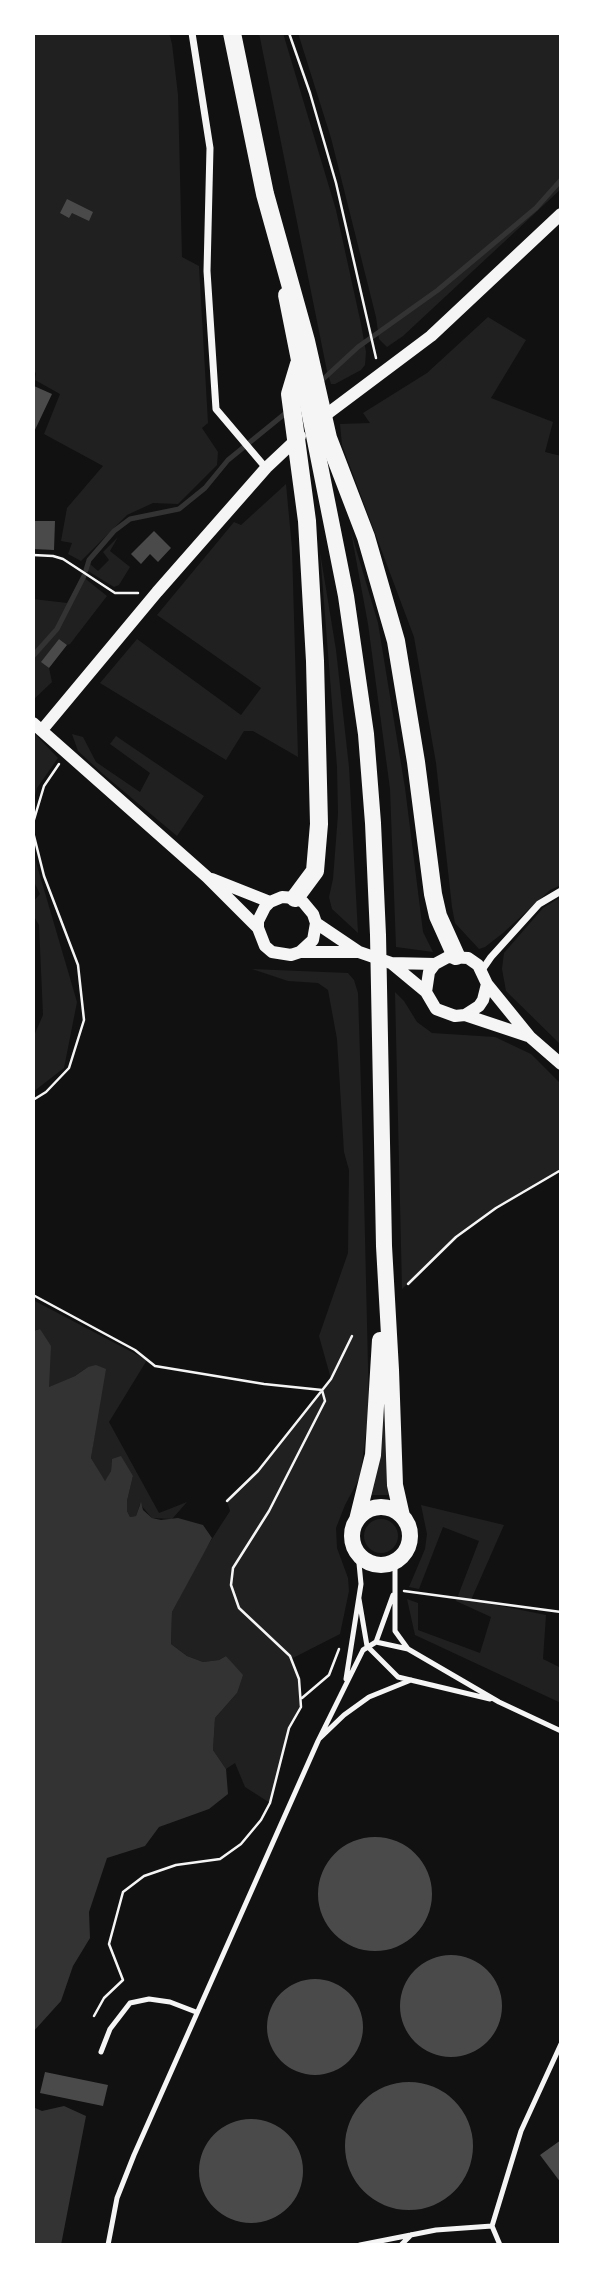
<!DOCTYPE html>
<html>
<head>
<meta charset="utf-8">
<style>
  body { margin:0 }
  #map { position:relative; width:594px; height:2278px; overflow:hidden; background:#111; font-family:"Titillium Web",sans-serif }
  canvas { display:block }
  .frame { position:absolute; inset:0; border:35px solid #fff; pointer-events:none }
</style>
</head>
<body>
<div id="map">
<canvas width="594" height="2278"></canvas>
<div class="frame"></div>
</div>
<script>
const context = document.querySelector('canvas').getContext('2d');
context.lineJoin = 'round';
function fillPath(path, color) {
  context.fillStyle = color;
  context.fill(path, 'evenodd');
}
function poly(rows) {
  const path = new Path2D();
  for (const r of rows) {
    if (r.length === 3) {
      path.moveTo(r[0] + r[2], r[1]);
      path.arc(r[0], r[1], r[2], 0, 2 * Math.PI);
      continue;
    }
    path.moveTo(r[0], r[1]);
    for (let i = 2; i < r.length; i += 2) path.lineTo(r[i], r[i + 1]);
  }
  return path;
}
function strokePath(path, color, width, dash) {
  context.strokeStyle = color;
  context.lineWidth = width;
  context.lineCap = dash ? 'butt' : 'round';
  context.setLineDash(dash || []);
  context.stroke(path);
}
fillPath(poly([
  [33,33,169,33,172,44,178,95,182,257,199,266,208,423,202,428,218,452,217,465,178,504,153,503,127,515,81,561,68,554,72,543,61,541,67,508,103,466,44,434,60,394,35,380,36,373,33,371],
  [259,33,283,33,336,210,361,324,366,352,365,365,361,370,335,384,331,384,327,371],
  [298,33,561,33,561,189,403,336,387,347,379,339,376,317,331,138],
  [488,317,526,340,491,398,553,422,545,452,561,456,561,885,550,890,503,933,485,947,479,949,455,923,452,907,436,763,414,637,342,445,340,424,370,423,363,413,427,373],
  [286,484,292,548,298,757,253,731,244,731,226,760,100,683,137,639,241,715,261,688,157,615,234,522,241,525],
  [351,532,378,623,405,788,423,932,433,952,396,947,390,789,368,624],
  [118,537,110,551,130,567,119,585,114,587,88,571,90,564,98,571,109,560,103,552],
  [320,552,336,650,349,767,358,933,332,909,329,897,333,879,338,814,337,767],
  [82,576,107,596,70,644,67,645,59,639,42,662,49,668,52,682,33,700,33,599,67,603],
  [33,732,58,758,37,788,33,803],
  [72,734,83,737,96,762,140,792,150,773,110,744,116,736,204,796,177,836,103,774,78,751],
  [33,852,77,1002,64,1068,33,1092,33,1038,43,1015,39,925,33,915,33,902,40,894,33,880],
  [561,897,561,1045,506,991,502,969,504,953,543,908],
  [252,969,348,973,354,980,358,993,363,1151,369,1410,360,1477,345,1505,336,1528,337,1548,348,1578,349,1591,340,1634,291,1659,299,1679,301,1703,289,1728,270,1803,245,1787,235,1763,226,1769,213,1750,215,1718,237,1693,234,1666,226,1656,219,1660,203,1662,187,1656,171,1644,172,1612,201,1556,230,1511,227,1501,258,1471,331,1379,319,1336,348,1253,349,1170,344,1152,337,1039,328,990,318,983,288,981],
  [395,992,404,1001,417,1022,432,1033,495,1037,531,1054,561,1084,561,1170,496,1208,456,1237,402,1289],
  [33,1300,147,1360,109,1422,159,1513,187,1502,172,1519,152,1518,140,1504,136,1516,130,1517,127,1511,127,1501,133,1476,112,1459,111,1471,105,1482,91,1458,95,1430,88,1367,75,1376,48,1388,40,1329,33,1331],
  [385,1393,390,1495,370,1495],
  [421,1505,504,1525,471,1600,546,1615,543,1659,561,1668,561,1703,415,1635,407,1599,418,1603,418,1630,480,1653,491,1617,456,1601,479,1541,443,1527,419,1589,409,1587,425,1549,427,1534],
  [381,1536,17]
]), '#202020');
fillPath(poly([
  [40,1329,51,1346,49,1387,75,1376,88,1367,96,1365,106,1369,91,1458,105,1481,111,1471,112,1459,121,1456,133,1476,127,1501,127,1511,130,1517,136,1516,141,1502,143,1510,152,1518,161,1520,178,1518,203,1525,212,1538,172,1612,171,1644,187,1656,203,1662,219,1660,226,1656,243,1675,237,1693,215,1718,213,1750,226,1769,228,1794,209,1809,159,1827,145,1846,107,1858,89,1912,90,1938,73,1966,61,2001,33,2032,33,1331],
  [64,2106,86,2116,61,2245,33,2245,33,2107,42,2111]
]), '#333');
strokePath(poly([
  [320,382,358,347,438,290,536,208,561,180],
  [86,570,89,560,114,531,130,519,179,509,205,488,228,460,287,412],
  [33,656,57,629,84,576]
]), '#333', 5);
fillPath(poly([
  [67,199,93,212,89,221,72,213,69,218,60,213],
  [34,386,52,394,33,434,33,388],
  [33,521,55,521,54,550,33,549],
  [154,531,171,548,158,562,150,554,141,564,131,554],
  [59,639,67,645,49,668,41,662],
  [375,1894,57],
  [451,2006,51],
  [315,2027,48],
  [45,2072,108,2085,103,2106,40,2093],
  [409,2146,64],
  [251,2171,52],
  [561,2140,561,2183,540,2155]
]), '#4a4a4a');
strokePath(poly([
  [289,33,310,93,336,183,376,358],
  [33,555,53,556,63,559,115,593,138,593],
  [33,823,44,786,59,764],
  [33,832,44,876,78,965,84,1020,69,1068,46,1092,33,1100],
  [408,1284,456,1237,496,1208,561,1170],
  [33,1295,135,1350,155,1366,264,1384,322,1390,325,1401,269,1511,233,1568,231,1585,239,1608,290,1656,299,1679,301,1707,289,1728,270,1803,261,1820,241,1844,220,1859,176,1865,144,1876,123,1892,109,1944,123,1980,104,1998,94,2016],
  [227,1501,258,1471,331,1379,352,1336],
  [404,1591,561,1612],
  [302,1698,329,1675,339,1649]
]), '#f5f5f5', 2.5);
strokePath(poly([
  [395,1562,395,1631,408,1649],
  [359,1599,367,1646,398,1677,490,1699],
  [376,1642,393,1595],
  [346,1679,361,1584,358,1553],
  [320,1738,344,1715,369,1697,411,1680],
  [101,2052,110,2029,130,2003,149,1999,170,2002,196,2012],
  [492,2226,500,2245],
  [108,2245,117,2198,134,2155,318,1741,363,1650,376,1642,408,1649,499,1702,561,1731],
  [360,2245,436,2230,492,2226,521,2131,561,2044],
  [401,2245,411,2235]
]), '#f5f5f5', 5);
strokePath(poly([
  [192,33,210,148,207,271,216,409,266,468],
  [482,970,491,957,539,904,561,891]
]), '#f5f5f5', 7);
strokePath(poly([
  [319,420,431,336,561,214],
  [33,723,207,877,258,928,265,946,272,952,291,955,300,952,313,940,316,923,313,914,303,902,295,898,282,897,270,902,265,907,258,921,258,928],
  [42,730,157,592,266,468,300,436],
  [212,879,270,902],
  [316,923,359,952,391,963,435,964],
  [300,952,358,952],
  [391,963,426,992],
  [487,984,483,1000,479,1006,465,1015,455,1016,436,1009,426,992,429,972,435,964,448,957,468,958,478,965,487,984,530,1037,561,1064],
  [465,1015,528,1036]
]), '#f5f5f5', 12);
strokePath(poly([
  [286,295,346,596,366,734,373,823,378,935,384,1246,391,1370,395,1485,402,1516],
  [381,1536,29],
  [357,1520,373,1455,380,1340]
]), '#f5f5f5', 16);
strokePath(poly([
  [232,33,265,194,306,341,328,438,366,537,396,641,416,762,433,894,438,916,456,956],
  [295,898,315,871,319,824,315,661,307,521,290,394,299,364]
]), '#f5f5f5', 18);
</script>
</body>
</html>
